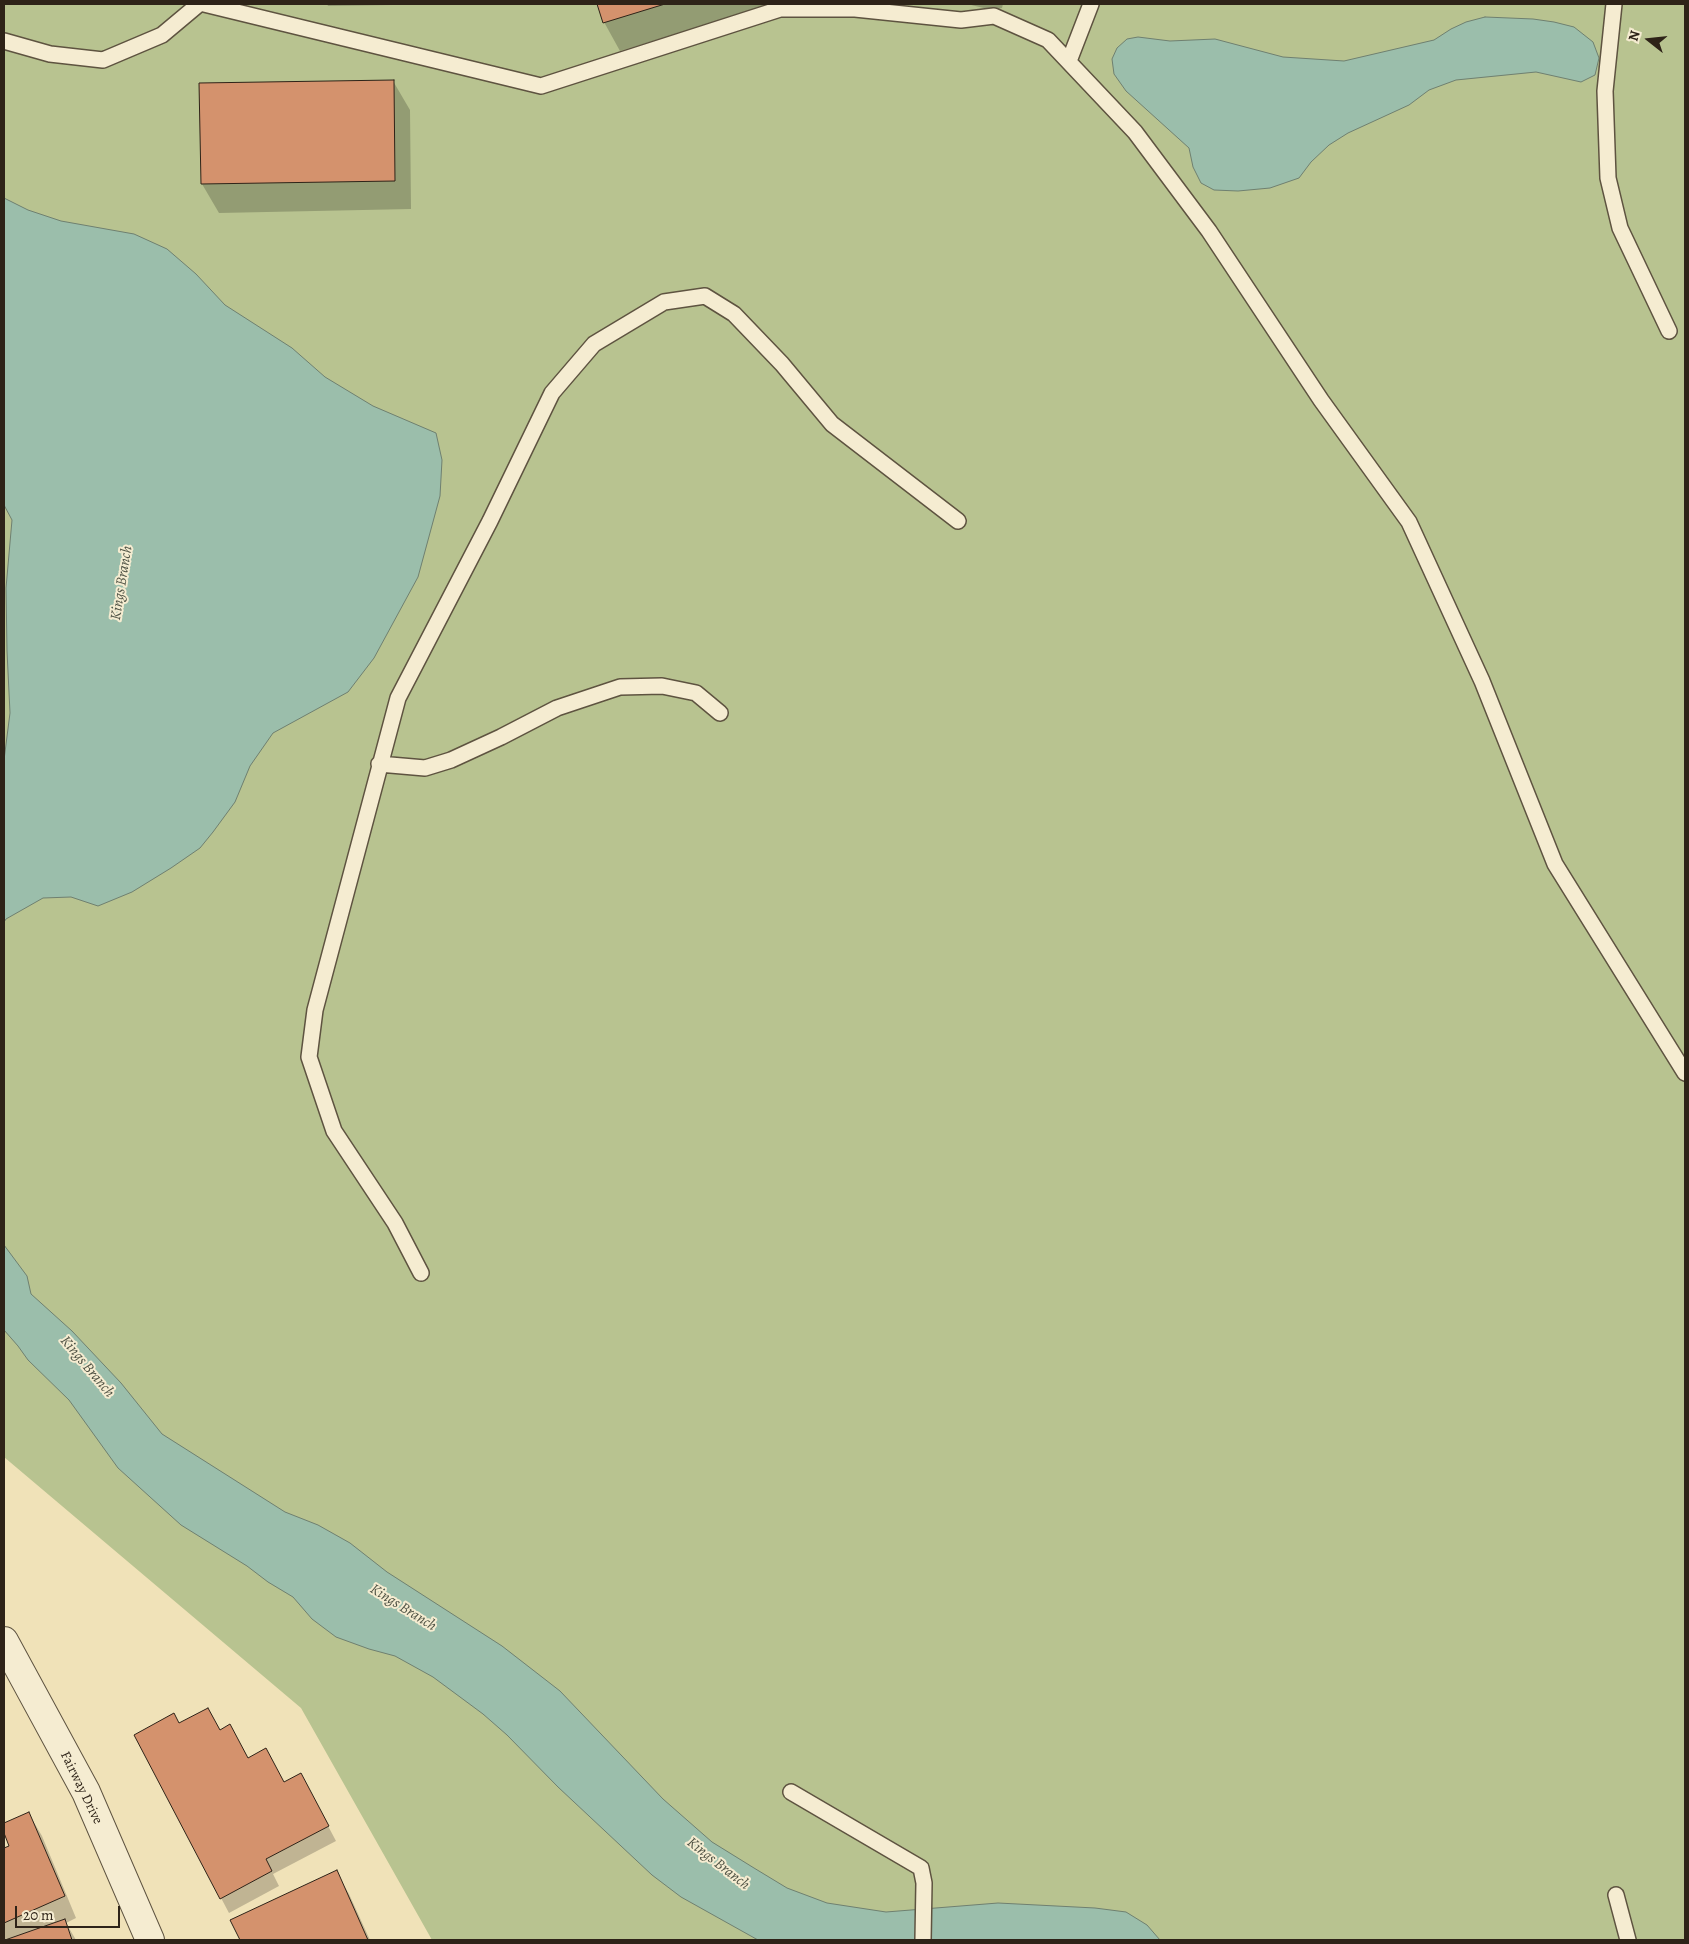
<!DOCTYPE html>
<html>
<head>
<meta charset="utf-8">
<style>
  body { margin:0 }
  #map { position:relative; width:1689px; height:1944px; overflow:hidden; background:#f0e2b8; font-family:Alegreya,serif }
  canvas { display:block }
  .frame { position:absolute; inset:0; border:5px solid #2e2318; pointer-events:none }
  .north { position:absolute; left:1624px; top:15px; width:50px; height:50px; -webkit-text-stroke:4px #f5ecd1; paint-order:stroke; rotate:286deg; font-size:14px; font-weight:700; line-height:20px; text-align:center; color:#2e2318 }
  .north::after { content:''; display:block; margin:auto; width:18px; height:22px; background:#2e2318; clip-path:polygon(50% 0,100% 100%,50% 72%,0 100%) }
  .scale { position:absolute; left:15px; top:1906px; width:105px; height:22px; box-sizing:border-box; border:2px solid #2e2318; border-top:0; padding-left:6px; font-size:15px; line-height:18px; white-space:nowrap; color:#2e2318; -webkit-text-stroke:4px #f5ecd1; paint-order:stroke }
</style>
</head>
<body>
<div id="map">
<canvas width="1689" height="1944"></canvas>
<div class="frame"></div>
<div class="north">N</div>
<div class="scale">20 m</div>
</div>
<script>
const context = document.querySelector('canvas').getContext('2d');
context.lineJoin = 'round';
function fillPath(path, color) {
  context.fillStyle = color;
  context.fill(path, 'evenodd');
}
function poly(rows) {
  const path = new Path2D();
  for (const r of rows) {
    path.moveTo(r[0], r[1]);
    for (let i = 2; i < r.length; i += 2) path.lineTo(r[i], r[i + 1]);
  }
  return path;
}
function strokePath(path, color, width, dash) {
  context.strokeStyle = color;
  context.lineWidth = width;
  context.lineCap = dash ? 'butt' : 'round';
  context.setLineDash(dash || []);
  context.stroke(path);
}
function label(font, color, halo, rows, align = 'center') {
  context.font = font + ' Alegreya,serif';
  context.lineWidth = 4;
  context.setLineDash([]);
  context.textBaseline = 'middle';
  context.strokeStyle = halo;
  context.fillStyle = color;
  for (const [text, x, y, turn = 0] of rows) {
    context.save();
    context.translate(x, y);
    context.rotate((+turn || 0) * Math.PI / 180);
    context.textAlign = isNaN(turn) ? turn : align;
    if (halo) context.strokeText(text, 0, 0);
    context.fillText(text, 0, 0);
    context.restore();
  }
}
fillPath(poly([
  [4,4,1685,4,1685,1940,432,1940,301,1708,4,1457]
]), '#b8c390');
const water = poly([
  [1485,17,1533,19,1554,22,1574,27,1593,42,1599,58,1595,75,1581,82,1536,72,1456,80,1429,90,1409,105,1348,133,1329,145,1311,162,1299,178,1270,188,1238,191,1214,190,1201,183,1193,167,1189,148,1126,91,1114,74,1112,59,1117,48,1127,39,1138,37,1170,41,1215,39,1283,57,1344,61,1434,40,1451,29,1466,22,1485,17],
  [4,198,28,210,61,221,134,234,167,249,196,274,225,305,292,348,325,377,373,406,436,433,442,460,440,496,418,577,374,658,348,692,273,733,250,766,235,802,213,832,200,848,171,868,132,892,98,906,71,897,43,898,6,919,4,922,4,760,10,713,7,651,6,588,12,520,4,505,4,198],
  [4,1245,27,1276,31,1294,72,1331,121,1383,162,1434,285,1512,318,1525,350,1543,387,1572,502,1646,560,1691,663,1799,712,1842,754,1868,787,1888,827,1903,886,1912,998,1903,1095,1908,1126,1912,1147,1925,1160,1940,758,1940,681,1897,652,1875,558,1787,507,1735,483,1714,433,1677,395,1656,369,1649,336,1637,312,1619,293,1597,268,1582,247,1566,181,1525,118,1468,69,1400,28,1360,18,1346,4,1330,4,1245]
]);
fillPath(water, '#9bbeab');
strokePath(water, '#6f8070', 1);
fillPath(poly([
  [327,4,393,4,393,5,328,6],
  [598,4,774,4,620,51,604,22],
  [967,4,1003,4,1002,8,992,10],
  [393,81,410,110,411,209,219,213,202,184],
  [179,1725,220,1731,248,1759,284,1784,309,1790,336,1841,273,1874,279,1886,229,1913,135,1736],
  [29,1814,42,1836,76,1918,66,1923,76,1940,4,1940,4,1849,11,1846,4,1830,4,1825],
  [336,1872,349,1894,370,1940,241,1940,232,1920]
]), '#0003');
const building = poly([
  [597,4,665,4,603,23,597,4],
  [394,80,395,181,201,184,199,83,394,80],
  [208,1708,220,1730,230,1724,248,1758,266,1748,284,1782,301,1773,329,1826,266,1859,272,1871,220,1899,134,1735,174,1713,179,1723,208,1708],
  [29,1812,65,1896,4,1923,4,1848,9,1846,4,1833,4,1823,29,1812],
  [337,1870,368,1940,240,1940,230,1920,337,1870],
  [65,1919,72,1940,5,1940,65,1919]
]);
fillPath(building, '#d4926d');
strokePath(building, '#2e2318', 1);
const lane = poly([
  [204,4,541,86,780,9,855,9,961,20,994,16,1048,40,1135,132,1209,231,1321,400,1409,522,1482,681,1555,864,1685,1073],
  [1614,4,1605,91,1608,178,1620,228,1669,331],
  [4,41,50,54,103,60,162,35,199,4],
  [1069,61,1091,4],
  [379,764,425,768,451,760,501,737,557,708,620,687,662,686,696,693,720,713],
  [421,1273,395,1223,334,1131,309,1057,315,1010,398,698,490,521,552,393,594,344,664,302,705,296,734,314,782,364,832,424,958,521],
  [791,1792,921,1868,924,1883,923,1940],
  [1616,1895,1628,1940]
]);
const street = poly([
  [4,1641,86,1792,150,1940]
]);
strokePath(lane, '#5e5340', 18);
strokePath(street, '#5e5340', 30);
strokePath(lane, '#f5ecd1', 15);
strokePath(street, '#f5ecd1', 28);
label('14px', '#2e2318', '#f5ecd1', [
  ["Fairway Drive",81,1788,64]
]);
label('italic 15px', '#4f5244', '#f5ecd1', [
  ["Kings Branch",122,583,-81],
  ["Kings Branch",87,1367,50],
  ["Kings Branch",403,1608,32],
  ["Kings Branch",718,1864,38]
]);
</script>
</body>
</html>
